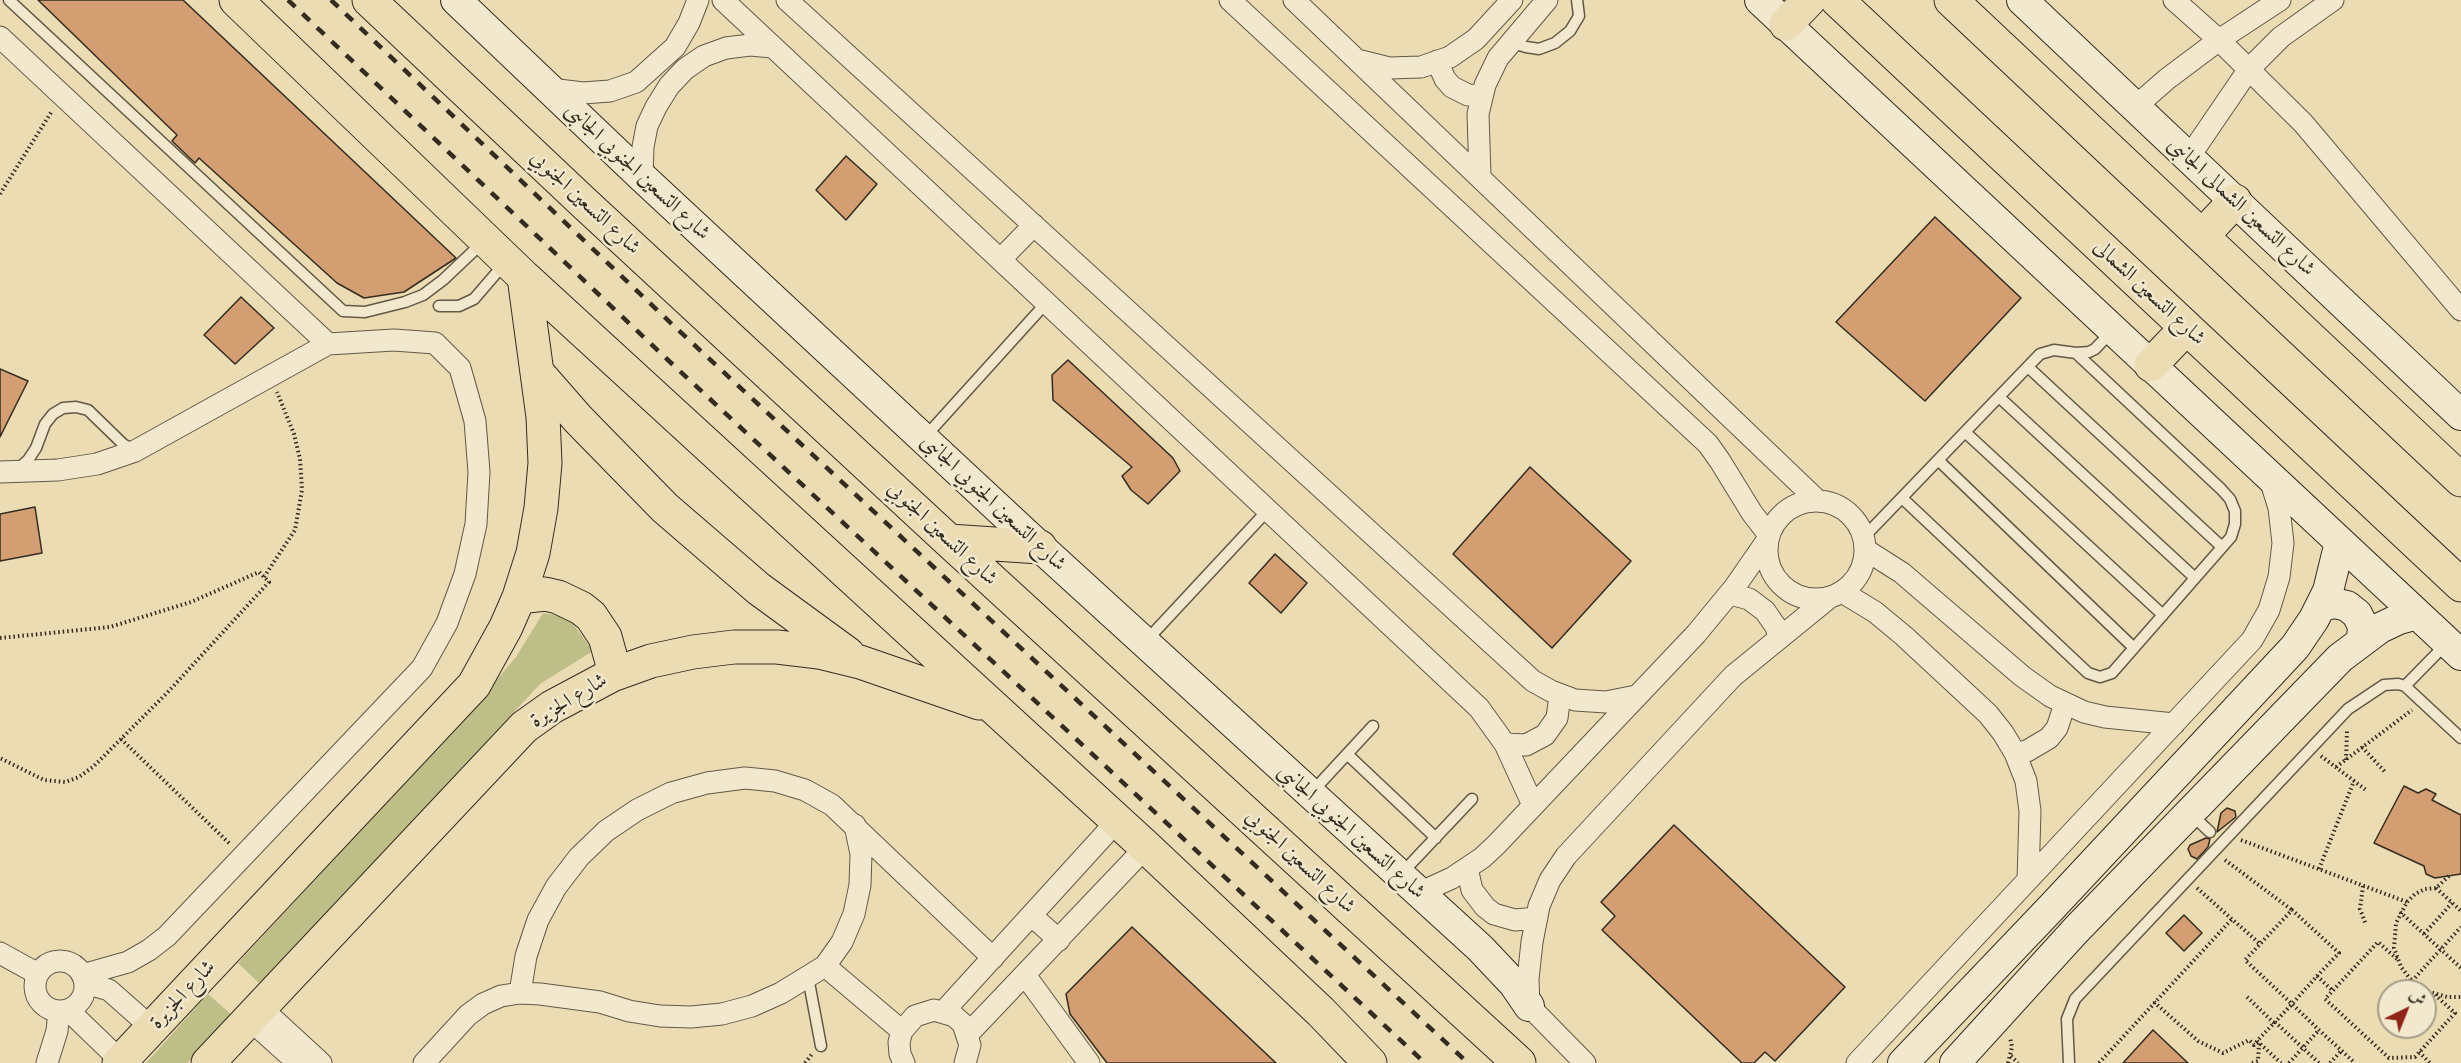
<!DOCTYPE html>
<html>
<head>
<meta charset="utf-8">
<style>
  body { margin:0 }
  #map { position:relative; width:2461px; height:1063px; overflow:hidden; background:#ebdcb4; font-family:"IM FELL Great Primer",Amiri,serif }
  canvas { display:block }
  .north { position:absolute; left:2377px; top:979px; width:60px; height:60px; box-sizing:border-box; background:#f2e8ce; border:2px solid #a69d89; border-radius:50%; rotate:43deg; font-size:16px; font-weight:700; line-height:24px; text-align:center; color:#342c21 }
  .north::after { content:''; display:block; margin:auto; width:21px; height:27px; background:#8f2418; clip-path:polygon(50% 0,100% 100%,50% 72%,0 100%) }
</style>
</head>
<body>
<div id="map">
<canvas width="2461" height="1063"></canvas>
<div class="north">ش</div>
</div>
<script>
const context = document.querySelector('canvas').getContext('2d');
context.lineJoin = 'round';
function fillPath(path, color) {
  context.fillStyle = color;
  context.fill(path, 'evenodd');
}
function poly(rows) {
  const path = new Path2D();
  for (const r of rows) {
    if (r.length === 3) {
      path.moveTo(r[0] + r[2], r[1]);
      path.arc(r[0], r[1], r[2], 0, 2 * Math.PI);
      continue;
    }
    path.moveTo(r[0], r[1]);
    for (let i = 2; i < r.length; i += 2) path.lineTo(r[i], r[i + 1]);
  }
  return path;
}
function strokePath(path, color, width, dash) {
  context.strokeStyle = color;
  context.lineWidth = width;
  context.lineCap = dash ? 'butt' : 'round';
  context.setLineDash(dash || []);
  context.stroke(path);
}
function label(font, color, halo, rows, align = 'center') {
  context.font = font + ' "IM FELL Great Primer",Amiri,serif';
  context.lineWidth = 5;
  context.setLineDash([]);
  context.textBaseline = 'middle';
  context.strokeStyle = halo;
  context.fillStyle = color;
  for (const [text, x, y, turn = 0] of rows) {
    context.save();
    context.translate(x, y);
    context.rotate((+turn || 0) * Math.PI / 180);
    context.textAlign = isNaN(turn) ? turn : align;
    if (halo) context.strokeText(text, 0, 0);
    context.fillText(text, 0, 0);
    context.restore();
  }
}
fillPath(poly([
  [543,613,568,617,593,651,540,684,261,985,238,963,454,730,516,657],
  [208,994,233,1016,187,1063,146,1063]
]), '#bebe88');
const building = poly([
  [38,0,183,0,456,258,404,292,364,298,337,283,199,158,195,163,172,141,177,135,38,0],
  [846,156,877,184,846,220,816,190,846,156],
  [1935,217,2021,298,1925,401,1836,322,1935,217],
  [241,297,274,328,235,364,204,335,241,297],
  [1068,360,1173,458,1180,471,1148,504,1131,490,1122,476,1132,467,1053,400,1052,375,1068,360],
  [0,369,28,381,0,437,0,369],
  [1530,467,1631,561,1552,648,1453,554,1530,467],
  [35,507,42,553,0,561,0,514,35,507],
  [1275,554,1307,583,1281,613,1249,583,1275,554],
  [2404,786,2418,793,2426,789,2436,794,2432,800,2461,815,2461,874,2435,878,2426,874,2424,866,2374,843,2404,786],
  [2227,808,2235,811,2236,817,2217,832,2221,813,2227,808],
  [1674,825,1845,987,1775,1061,1765,1052,1754,1063,1742,1063,1602,930,1615,916,1601,902,1674,825],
  [2206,838,2210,839,2208,847,2197,859,2191,856,2188,849,2190,845,2206,838],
  [2184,915,2202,933,2184,951,2166,933,2184,915],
  [1132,927,1276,1063,1107,1063,1070,1014,1066,994,1132,927],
  [2153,1030,2188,1063,2123,1063,2153,1030]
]);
fillPath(building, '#d29e72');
strokePath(building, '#342c21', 1.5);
const lane = poly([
  [9,0,343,311,365,312,405,302,423,295,443,280,482,243],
  [1510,42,1526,47,1539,49,1555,43,1570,31,1579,16,1577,0],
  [439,306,459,306,474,299,505,263],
  [2028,367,2222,547],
  [1999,397,2195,578],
  [1965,432,2163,615],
  [924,438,1047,302],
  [1938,460,2134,648],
  [17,470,28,460,36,448,45,424,53,414,63,408,76,407,88,410,123,444,135,451],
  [1902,498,2088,673,2100,677,2112,673,2231,537,2235,524,2235,511,2230,499,2221,489,2076,353],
  [1864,537,2040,354,2054,350,2076,353,2089,352,2095,349,2112,331],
  [1146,641,1268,510],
  [2405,686,2447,643],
  [1347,754,1436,838],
  [1312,792,1373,726],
  [2192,815,2210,832],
  [1402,873,1472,799],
  [808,977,821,1046],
  [2069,1063,2067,1019,2075,999,2348,709,2384,685,2398,684,2405,686,2461,738]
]);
const street = poly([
  [723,0,1479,708,1505,744,1533,805],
  [787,0,1533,681,1551,691,1575,700,1606,702,1636,696],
  [1230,0,1708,444,1720,461,1752,513,1769,535],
  [1294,0,1818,501],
  [2174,0,2219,40,2303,123,2461,310],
  [0,37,328,344],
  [1361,61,1389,68,1421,67,1450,57,1476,39,1512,0],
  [1437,61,1445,79,1452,87,1468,95,1482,96],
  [550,89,583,93,610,91,636,82,675,47,689,23,698,0],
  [2135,107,2167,79,2219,40,2280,0],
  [2189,157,2249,69,2281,37,2333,0],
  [1480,176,1478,114,1485,85,1498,58,1547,0],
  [642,177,643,147,647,126,656,107,669,86,685,69,704,56,726,48,750,45,773,47],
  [1001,259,1034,225],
  [0,472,58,470,97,464,135,451,328,344,394,340,435,343,460,368,475,421,479,472,476,524,465,574,447,623,422,668,167,936,149,950,128,962,82,975],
  [1816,550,49],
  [1866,550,1902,573,2022,676,2050,696,2084,712,2105,717,2174,724],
  [1842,592,1875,612,1904,636,1988,714,2003,733,2015,753,2026,781,2030,811,2028,880],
  [1730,594,1749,599,1765,611,1776,627,1779,637],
  [1505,744,1526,745,1545,735,1557,718,1560,695],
  [2015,753,2027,751,2049,738,2057,728,2065,704],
  [1467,868,1472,890,1485,907,1494,914,1515,920,1537,918],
  [1419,893,1452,878,1482,858,1496,845,1696,634,1734,588,1768,539],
  [1032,916,1059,940],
  [0,953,38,974],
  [60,986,25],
  [825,966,902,1031],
  [1025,975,1089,1063],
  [85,983,109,990,152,1028],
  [520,993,526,956,538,920,556,887,579,857,606,831,637,810,671,793,707,783,745,778,775,781,805,790,832,805,993,958],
  [260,1007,321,1063],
  [68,1010,121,1061],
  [944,1011,1117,821],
  [249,1019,298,1063],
  [968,1034,1146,847],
  [47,1063,57,1031,59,1011],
  [424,1063,468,1015,483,1004,501,996,520,993,540,994,600,1002,629,1011,660,1016,691,1017,722,1014,752,1006,781,993,825,966,842,942,854,914,860,885,861,854,855,825],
  [904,1063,900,1054,899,1042,902,1031,915,1016,934,1010,954,1016,963,1024,970,1045,965,1063],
  [1585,1063,1529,1006,1528,979,1532,942,1539,906,1550,880,1566,856,1733,676,1830,597],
  [1857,1063,2252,640,2269,610,2279,577,2283,543,2279,508,2270,479]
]);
const secondary = poly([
  [456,0,642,177,1040,547,1480,948,1514,984,1529,1006],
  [1760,0,2461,655],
  [2022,0,2461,415],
  [2322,606,2334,603,2347,606,2357,614,2363,626,2362,639],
  [1903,1063,2051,908,2295,647,2314,619,2328,591,2340,542],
  [1955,1063,2076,930,2340,658,2380,628,2399,619,2417,614]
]);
const primary = poly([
  [236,0,524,277,1146,847,1321,1012,1370,1063],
  [369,0,582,201,949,541,1519,1063],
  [1837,0,2461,585],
  [1951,0,2461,480],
  [1786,24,1809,0],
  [2202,236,2235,201],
  [2151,365,2186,328],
  [537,372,578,419,665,508,759,589,848,654],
  [949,541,1040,547],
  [519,597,545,594,558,597,581,608,591,616,605,637,612,662,612,675],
  [119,1063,474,685,506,627,519,597,533,553,541,508,545,463,543,417,524,277],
  [208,1063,524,727,552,707,612,675,651,661,693,652,734,647,777,647,819,652,860,662,979,703]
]);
strokePath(lane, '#625846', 13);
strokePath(street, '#625846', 23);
strokePath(secondary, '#342c21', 32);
strokePath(primary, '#342c21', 35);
strokePath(poly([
  [0,194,52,111],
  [264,577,295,530,302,490,300,459,294,434,277,392],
  [0,638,110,627,191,602,259,572,269,582,167,693,94,766,79,777,65,782,44,780,0,758],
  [121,739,231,845],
  [2362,747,2386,773],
  [2321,756,2366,790],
  [2346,760,2347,731],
  [2336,767,2412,710],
  [2241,840,2407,902],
  [2225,860,2292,910],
  [2319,869,2354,781],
  [2449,876,2436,888,2425,889,2415,894,2407,902,2396,923,2394,948,2401,967,2412,981,2423,990,2447,997,2461,997],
  [2363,886,2360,909,2366,925],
  [2197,888,2260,944],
  [2436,888,2461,911],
  [2400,912,2461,968],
  [2424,934,2452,903],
  [2397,959,2378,942,2325,999,2389,1058,2415,1057,2455,1013,2435,995],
  [2317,976,2333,991],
  [2412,981,2461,927],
  [2247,997,2274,1023],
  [2154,1002,2198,1041,2223,1053,2249,1040,2254,1045,2257,1041,2275,1022,2292,1004,2317,976,2339,953,2292,910,2245,960,2292,1004,2319,1030,2355,1063],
  [2275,1022,2319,1063],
  [2257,1041,2281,1063],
  [2419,1052,2430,1063],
  [2011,1056,2018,1063],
  [805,1063,812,1054],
  [2008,1063,2012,1047,2010,1037],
  [2099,1063,2232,919],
  [2252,1063,2258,1061,2259,1043],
  [2289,1063,2319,1030],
  [2330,1063,2342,1050]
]), '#342c21', 4, [1.5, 3]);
strokePath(lane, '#f2e8ce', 10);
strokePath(street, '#f2e8ce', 21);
strokePath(secondary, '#f2e8ce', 30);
strokePath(primary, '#ebdcb4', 33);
strokePath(poly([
  [288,0,669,361,1425,1063],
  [331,0,675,327,1468,1063]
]), '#342c21', 4.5, [10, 10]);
label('21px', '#342c21', '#f2e8ce', [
  ["شارع التسعين الجنوبي الجانبى",637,172,43],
  ["شارع التسعين الجنوبي",585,203,43],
  ["شارع التسعين الشمالى الجانبى",2241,207,43],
  ["شارع التسعين الشمالى",2149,293,43],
  ["شارع التسعين الجنوبي الجانبى",993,503,43],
  ["شارع التسعين الجنوبي",942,534,43],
  ["شارع الجزيرة",569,701,-31],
  ["شارع التسعين الجنوبي الجانبى",1351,832,42],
  ["شارع التسعين الجنوبي",1300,862,43],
  ["شارع الجزيرة",183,995,-47]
]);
</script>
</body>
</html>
